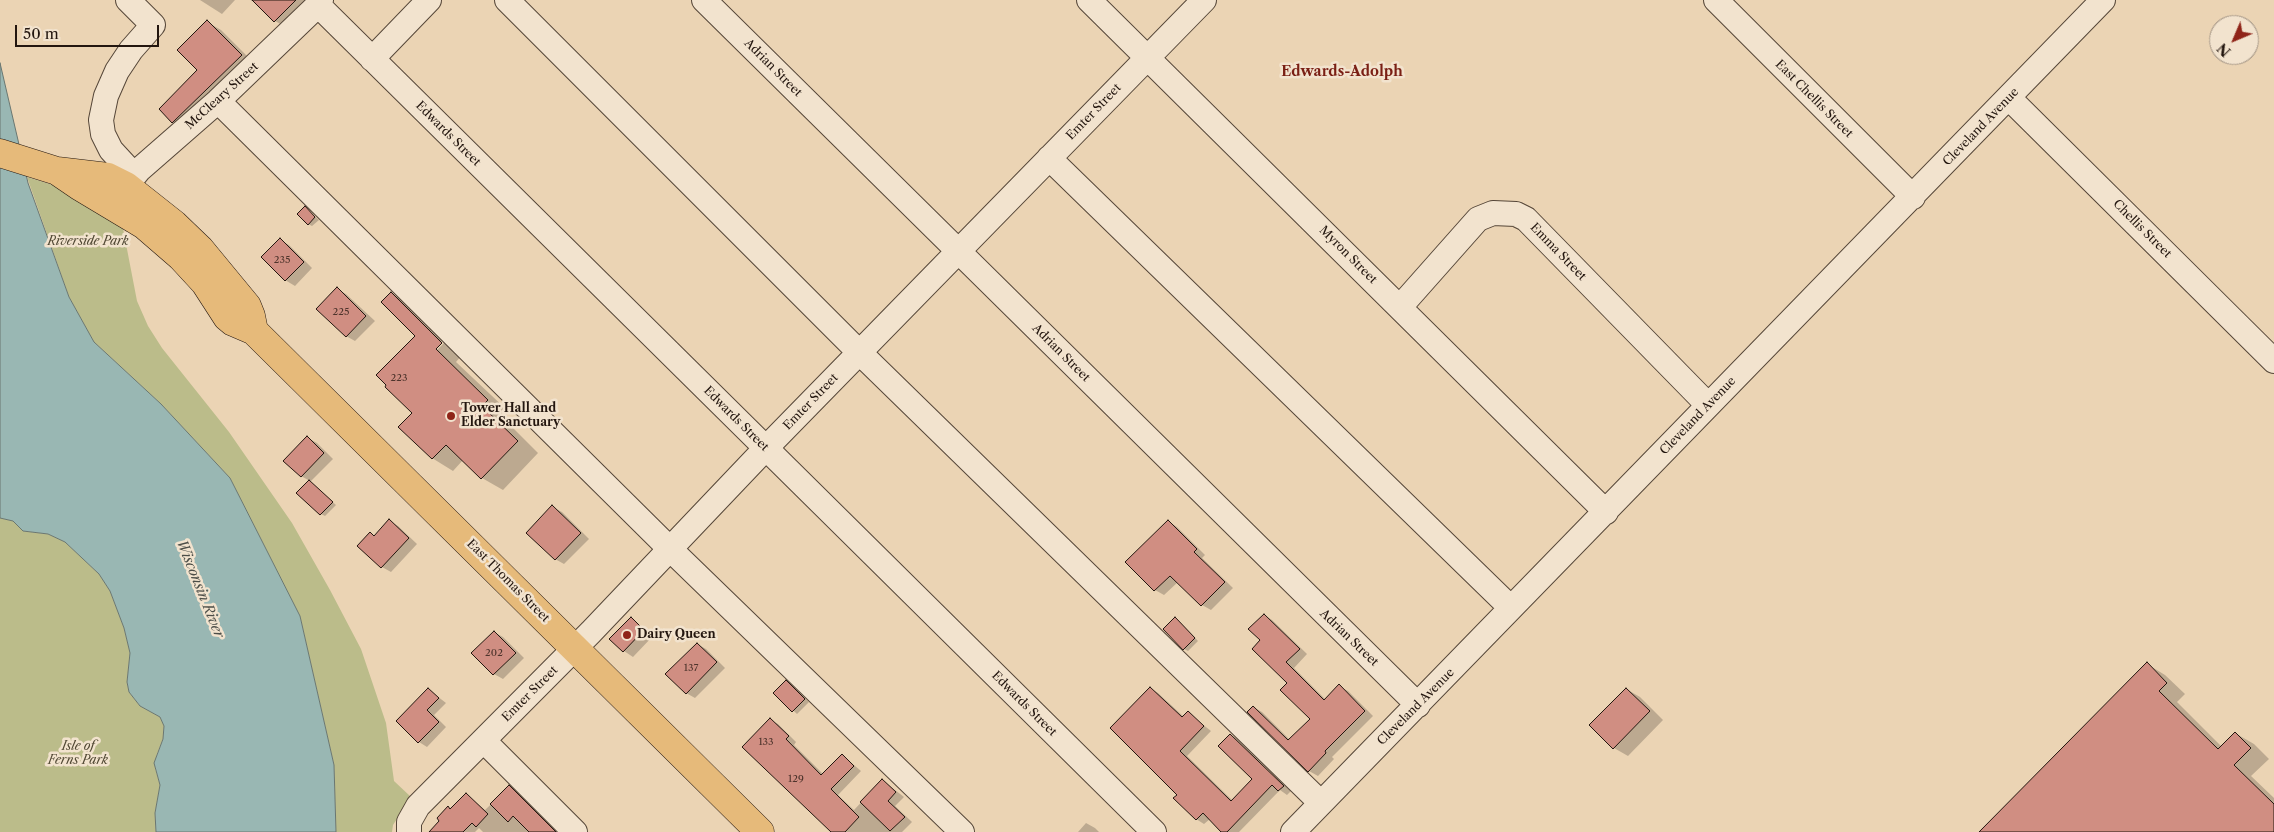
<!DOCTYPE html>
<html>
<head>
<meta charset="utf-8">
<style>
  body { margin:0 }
  #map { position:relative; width:2274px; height:832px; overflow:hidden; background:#ebd4b4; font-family:"Libre Caslon Text",serif }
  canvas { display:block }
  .north { position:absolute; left:2209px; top:15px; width:50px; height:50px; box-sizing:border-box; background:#f2e3ce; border:1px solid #9f9182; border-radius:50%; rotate:225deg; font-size:14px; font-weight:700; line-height:20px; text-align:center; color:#23160f }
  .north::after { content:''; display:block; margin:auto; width:18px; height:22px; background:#8f2418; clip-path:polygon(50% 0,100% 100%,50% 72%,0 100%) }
  .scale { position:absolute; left:15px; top:25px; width:144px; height:22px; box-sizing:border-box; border:2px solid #23160f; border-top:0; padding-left:6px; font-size:15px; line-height:18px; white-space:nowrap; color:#23160f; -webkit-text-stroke:4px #f2e3ce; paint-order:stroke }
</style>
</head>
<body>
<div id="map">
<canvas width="2274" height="832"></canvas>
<div class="north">N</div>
<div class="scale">50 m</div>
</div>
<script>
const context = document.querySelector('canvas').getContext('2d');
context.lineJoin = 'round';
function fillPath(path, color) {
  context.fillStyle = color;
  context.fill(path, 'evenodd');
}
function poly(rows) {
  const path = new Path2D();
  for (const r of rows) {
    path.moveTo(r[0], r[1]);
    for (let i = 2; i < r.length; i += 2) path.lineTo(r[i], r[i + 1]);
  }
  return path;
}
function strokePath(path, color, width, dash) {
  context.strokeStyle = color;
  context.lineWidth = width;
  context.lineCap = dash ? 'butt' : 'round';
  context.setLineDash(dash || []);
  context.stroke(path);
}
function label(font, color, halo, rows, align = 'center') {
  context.font = font + ' "Libre Caslon Text",serif';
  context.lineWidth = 5;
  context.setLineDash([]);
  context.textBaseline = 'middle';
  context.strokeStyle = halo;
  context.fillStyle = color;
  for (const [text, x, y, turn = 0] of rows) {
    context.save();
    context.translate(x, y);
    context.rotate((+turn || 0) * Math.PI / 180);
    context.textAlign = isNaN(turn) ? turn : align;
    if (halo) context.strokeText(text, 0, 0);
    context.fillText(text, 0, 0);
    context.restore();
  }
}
fillPath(poly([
  [27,177,63,188,121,218,137,301,148,326,162,348,229,432,292,523,330,590,361,649,386,723,394,781,411,797,393,825,392,832,336,832,334,765,300,616,230,478,161,404,94,342,69,297],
  [0,518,13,521,23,531,48,534,65,542,99,574,110,591,124,628,130,653,127,682,129,692,140,706,160,717,164,726,163,739,157,754,155,768,160,785,155,813,156,832,0,832]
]), '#bbbc8a');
const water = poly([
  [0,63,28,183,69,297,94,342,161,404,230,478,300,616,334,765,336,832,156,832,155,813,160,785,154,763,163,739,164,726,160,717,140,706,129,692,127,682,130,653,124,628,110,591,99,574,65,542,48,534,23,531,13,521,0,518,0,63]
]);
fillPath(water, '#99b7b3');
strokePath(water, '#6a7771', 1);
fillPath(poly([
  [200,0,235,0,222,14],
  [254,0,325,0,293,31,275,21],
  [207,22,221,30,254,63,187,130,173,122,199,70],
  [305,208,319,220,312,226,308,224],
  [280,240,289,245,312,268,295,286,285,280],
  [337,289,346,294,375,321,355,341,346,336],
  [391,293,412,306,445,338,435,348,437,350,447,340,462,355,456,362,509,412,503,418,538,453,503,490,482,478,463,460,453,471,432,458,413,413,417,336],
  [308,438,317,443,333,459,310,482,336,505,325,516,321,514,310,481,301,476],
  [552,507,562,512,589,539,564,564,555,559],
  [389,521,398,526,417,544,391,572,382,567,370,534,375,536],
  [1168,521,1177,527,1205,555,1202,558,1233,588,1211,610,1202,605,1178,582,1164,595,1155,590,1127,562],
  [1264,615,1272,620,1307,654,1294,668,1326,700,1339,686,1348,691,1373,716,1332,757,1334,759,1318,776,1309,771,1253,707,1262,712,1290,740,1311,719,1262,640],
  [631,619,653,636,633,657,624,651,611,639],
  [1179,621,1198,641,1188,651,1184,649],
  [494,632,503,637,524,658,503,679,494,674],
  [697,644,706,649,725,668,695,698,686,693],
  [2147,664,2165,675,2185,694,2177,702,2222,747,2235,733,2254,744,2269,759,2251,776,2274,798,2274,832,1981,832],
  [790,684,809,702,797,714,775,693],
  [1150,688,1158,693,1184,717,1188,713,1211,731,1187,756,1233,801,1254,779,1231,735,1239,740,1291,791,1287,795,1280,790,1239,832,1223,832,1210,819,1204,824,1196,819,1179,795],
  [428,689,446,703,434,715,446,727,427,747,419,742,398,721],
  [1626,689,1640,697,1663,720,1628,756,1614,748],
  [770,720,778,724,796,742,794,745,823,774,842,755,861,771,838,795,854,810,882,780,904,797,895,806,912,822,902,832,832,832],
  [509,787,516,791,557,832,483,832,479,828,475,832,430,832,441,821,449,808,451,809,466,794,485,810],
  [1086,823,1095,828,1099,832,1078,832]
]), '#0003');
const building = poly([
  [252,0,296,0,274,22,252,0],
  [207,20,242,55,172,123,159,109,197,70,177,50,207,20],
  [305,206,315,217,308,225,297,214,305,206],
  [280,238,304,262,285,281,261,257,280,238],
  [337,287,366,316,346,337,316,309,337,287],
  [391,292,442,343,436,349,488,400,482,406,518,441,481,479,446,445,432,459,398,427,412,413,385,387,386,385,376,375,415,336,381,302,391,292],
  [307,436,324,453,301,477,283,461,307,436],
  [309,480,333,502,320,515,296,493,309,480],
  [552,505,581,533,555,560,526,533,552,505],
  [389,519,409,538,381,568,357,546,370,532,374,536,389,519],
  [1168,520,1197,549,1194,552,1225,582,1201,606,1170,576,1154,591,1125,562,1168,520],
  [1264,614,1300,649,1286,662,1324,700,1339,684,1365,711,1325,751,1326,753,1308,772,1247,712,1253,706,1288,740,1310,719,1280,690,1287,683,1252,649,1260,640,1248,629,1264,614],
  [631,617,644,630,623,652,609,639,631,617],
  [1175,617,1195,638,1183,650,1163,629,1175,617],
  [494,631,516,653,493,675,471,653,494,631],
  [697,643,717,662,686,694,665,674,697,643],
  [2147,662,2167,683,2159,691,2218,749,2235,732,2251,748,2234,765,2274,804,2274,832,1979,832,2147,662],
  [786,680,805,699,792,712,773,693,786,680],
  [1150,687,1182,717,1188,711,1204,726,1180,751,1231,801,1252,779,1218,746,1230,734,1284,786,1278,791,1272,785,1227,832,1221,832,1203,813,1196,820,1173,798,1177,795,1110,728,1150,687],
  [428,688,439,698,427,710,439,722,418,743,396,721,428,688],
  [1626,688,1650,711,1613,749,1589,725,1626,688],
  [770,718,789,736,786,739,821,775,842,754,854,766,831,789,859,817,845,832,831,832,742,747,770,718],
  [882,779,896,792,888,801,905,817,890,831,860,802,882,779],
  [509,785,556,832,529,832,513,816,508,822,490,804,509,785],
  [466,793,488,814,476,827,472,823,463,832,429,832,439,821,437,818,448,806,450,809,466,793]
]);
fillPath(building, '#d08e82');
strokePath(building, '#23160f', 1);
const minor = poly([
  [128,0,153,25,131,50,117,71,106,96,101,120,103,134,111,150,134,175],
  [507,0,859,352,1321,803],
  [704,0,1418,705],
  [1089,0,1606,512],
  [1716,0,1913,197],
  [318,5,1154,832],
  [372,59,429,0],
  [2009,98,2274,361],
  [218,101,670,549,962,832],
  [1049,158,1511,608],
  [126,186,139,170,218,101,318,5,321,0],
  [1400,307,1478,219,1493,213,1516,214,1526,219,1708,405],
  [484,741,575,832],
  [409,832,409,822,418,806,591,632,766,448,1204,0],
  [1293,832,2103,0]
]);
const major = poly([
  [0,153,57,171,108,177,126,186,174,224,200,249,247,306,251,316,254,331],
  [57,171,79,186,144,225,181,257,205,283,227,317,233,322,254,331,760,832]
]);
strokePath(minor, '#554638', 26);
strokePath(major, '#23160f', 29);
strokePath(minor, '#f2e3ce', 24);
strokePath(major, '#e6ba7a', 28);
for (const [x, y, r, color] of [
  [451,416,5,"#8f2418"],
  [627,635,5,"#8f2418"]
]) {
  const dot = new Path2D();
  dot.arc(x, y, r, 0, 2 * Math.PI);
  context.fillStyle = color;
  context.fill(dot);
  strokePath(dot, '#f2e3ce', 2);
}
label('10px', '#4e342c', null, [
  ["235",282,260],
  ["225",341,312],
  ["223",399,378],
  ["202",494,653],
  ["137",691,668],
  ["133",766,742],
  ["129",796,779]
]);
label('12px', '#23160f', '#f2e3ce', [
  ["Adrian Street",773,68,45],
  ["McCleary Street",222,96,-42],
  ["East Chellis Street",1814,99,45],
  ["Emter Street",1094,112,-46],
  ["Cleveland Avenue",1981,127,-46],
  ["Edwards Street",448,134,45],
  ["Chellis Street",2142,229,45],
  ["Emma Street",1558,252,46],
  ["Myron Street",1348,255,45],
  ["Adrian Street",1061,353,45],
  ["Emter Street",811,402,-46],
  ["Cleveland Avenue",1698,416,-46],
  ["Edwards Street",736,419,45],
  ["East Thomas Street",508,581,45],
  ["Adrian Street",1349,638,44],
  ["Emter Street",530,694,-45],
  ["Edwards Street",1024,704,45],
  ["Cleveland Avenue",1416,707,-45]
]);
label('italic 12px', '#514834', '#f2e3ce', [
  ["Riverside Park",88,242],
  ["Isle of",78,747],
  ["Ferns Park",78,761]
]);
label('bold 12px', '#23160f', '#f2e3ce', [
  ["Tower Hall and",461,409],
  ["Elder Sanctuary",461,423],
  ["Dairy Queen",637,635]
], 'left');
label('bold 14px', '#7a1f14', '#f2e3ce', [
  ["Edwards-Adolph",1342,72]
]);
label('italic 14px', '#4c4e48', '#f2e3ce', [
  ["Wisconsin River",200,589,68]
]);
</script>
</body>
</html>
